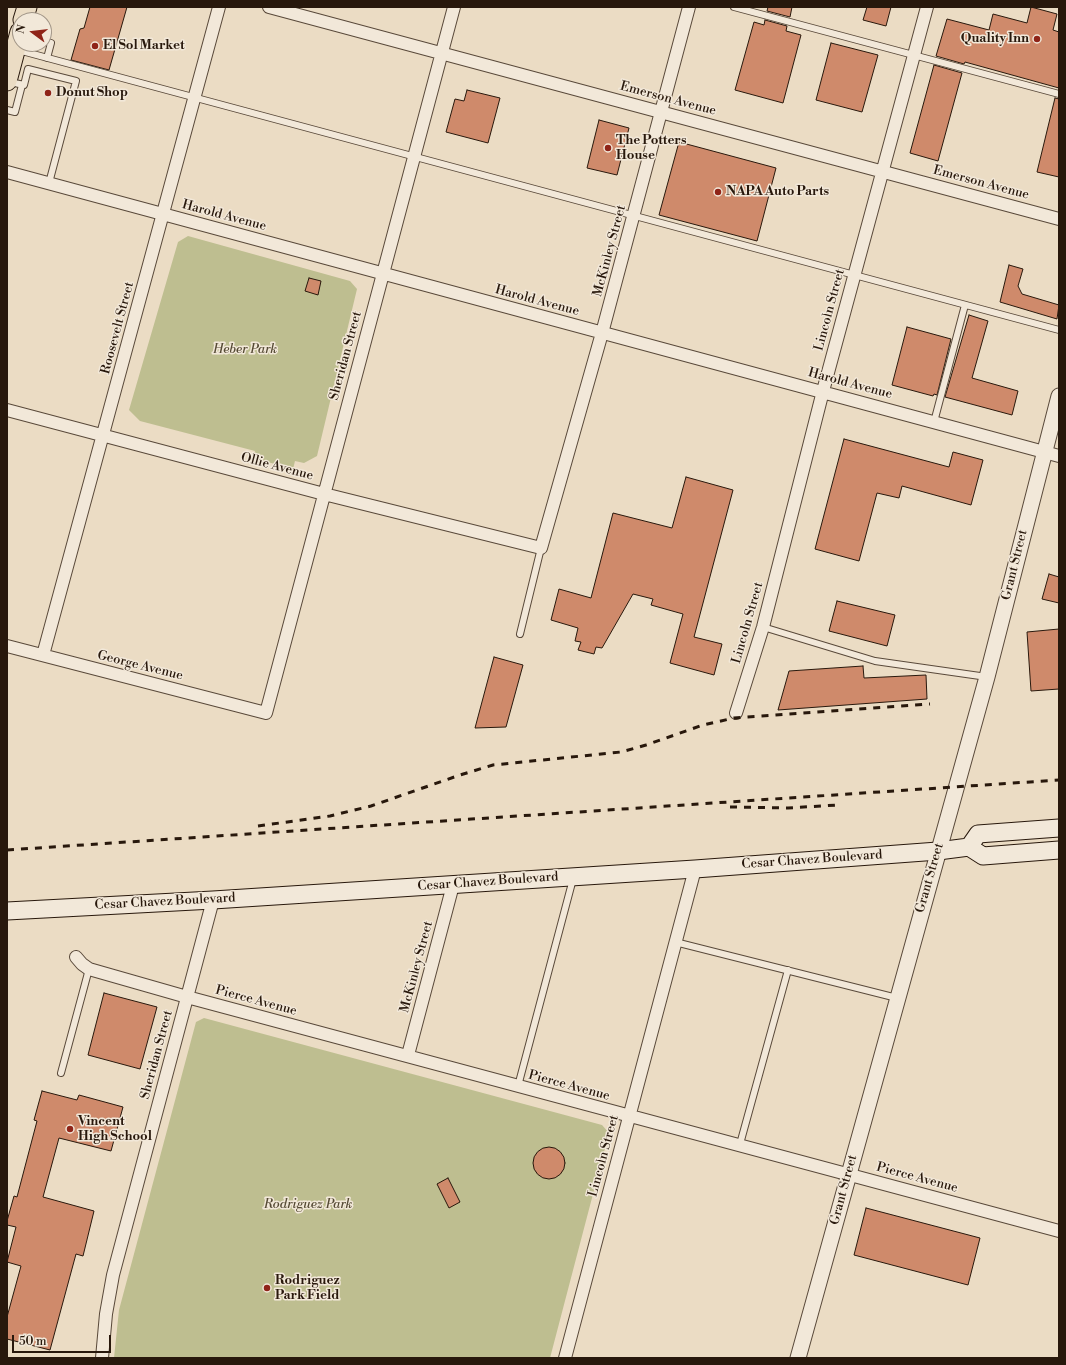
<!DOCTYPE html>
<html>
<head>
<meta charset="utf-8">
<style>
  body { margin:0 }
  #map { position:relative; width:1066px; height:1365px; overflow:hidden; background:#ebdcc4; font-family:"Libre Bodoni",serif }
  canvas { display:block }
  .frame { position:absolute; inset:0; border:8px solid #28180c; pointer-events:none }
  .north { position:absolute; left:12px; top:12px; width:40px; height:40px; box-sizing:border-box; background:#f2e8d9; border:1px solid #a19587; border-radius:50%; rotate:285deg; font-size:11px; font-weight:700; line-height:16px; text-align:center; color:#28180c }
  .north::after { content:''; display:block; margin:auto; width:14px; height:18px; background:#8f2418; clip-path:polygon(50% 0,100% 100%,50% 72%,0 100%) }
  .scale { position:absolute; left:12px; top:1335px; width:99px; height:18px; box-sizing:border-box; border:2px solid #28180c; border-top:0; padding-left:5px; font-size:12px; line-height:14px; white-space:nowrap; color:#28180c; -webkit-text-stroke:3px #f2e8d9; paint-order:stroke }
</style>
</head>
<body>
<div id="map">
<canvas width="1066" height="1365"></canvas>
<div class="frame"></div>
<div class="north">N</div>
<div class="scale">50 m</div>
</div>
<script>
const context = document.querySelector('canvas').getContext('2d');
context.lineJoin = 'round';
function fillPath(path, color) {
  context.fillStyle = color;
  context.fill(path, 'evenodd');
}
function poly(rows) {
  const path = new Path2D();
  for (const r of rows) {
    if (r.length === 3) {
      path.moveTo(r[0] + r[2], r[1]);
      path.arc(r[0], r[1], r[2], 0, 2 * Math.PI);
      continue;
    }
    path.moveTo(r[0], r[1]);
    for (let i = 2; i < r.length; i += 2) path.lineTo(r[i], r[i + 1]);
  }
  return path;
}
function strokePath(path, color, width, dash) {
  context.strokeStyle = color;
  context.lineWidth = width;
  context.lineCap = dash ? 'butt' : 'round';
  context.setLineDash(dash || []);
  context.stroke(path);
}
function label(font, color, halo, rows, align = 'center') {
  context.font = font + ' "Libre Bodoni",serif';
  context.lineWidth = 3;
  context.setLineDash([]);
  context.textBaseline = 'middle';
  context.strokeStyle = halo;
  context.fillStyle = color;
  for (const [text, x, y, turn = 0] of rows) {
    context.save();
    context.translate(x, y);
    context.rotate((+turn || 0) * Math.PI / 180);
    context.textAlign = isNaN(turn) ? turn : align;
    if (halo) context.strokeText(text, 0, 0);
    context.fillText(text, 0, 0);
    context.restore();
  }
}
fillPath(poly([
  [188,236,350,281,357,289,317,456,304,463,295,461,293,469,253,458,255,451,140,421,129,410,178,242],
  [204,1018,602,1125,609,1133,550,1358,114,1358,119,1310,196,1022]
]), '#bebe90');
const building = poly([
  [90,7,127,7,109,70,71,60,80,29,84,28,90,7],
  [768,7,792,7,790,17,767,11,768,7],
  [867,7,891,7,886,26,863,20,867,7],
  [1031,7,1057,14,1053,30,1059,32,1059,88,965,62,964,64,936,56,947,19,989,30,993,14,1027,23,1031,7],
  [765,20,787,26,786,31,801,35,783,103,735,90,754,22,764,25,765,20],
  [831,43,878,55,862,112,816,100,831,43],
  [934,65,962,73,938,161,910,153,934,65],
  [467,90,500,98,488,143,446,132,455,99,464,101,467,90],
  [1055,98,1059,99,1059,177,1037,172,1055,98],
  [599,120,629,128,617,175,587,168,599,120],
  [679,142,776,168,757,241,659,215,679,142],
  [1009,265,1023,269,1018,286,1022,294,1059,305,1057,319,1000,302,1009,265],
  [309,278,321,281,318,295,305,291,309,278],
  [969,315,988,321,972,378,1018,391,1012,415,945,397,969,315],
  [907,327,951,339,937,395,934,394,933,396,892,385,907,327],
  [844,439,949,467,953,452,983,460,971,505,902,486,899,498,877,493,859,561,815,549,844,439],
  [686,477,733,490,694,637,722,644,714,675,670,663,683,614,651,605,653,599,633,594,602,648,596,647,594,654,578,650,581,642,575,641,578,628,551,620,559,589,591,598,613,513,672,528,686,477],
  [1049,574,1059,577,1059,603,1042,599,1049,574],
  [837,601,895,615,887,646,829,631,837,601],
  [1059,629,1059,689,1031,691,1027,632,1059,629],
  [494,657,523,665,506,727,475,728,494,657],
  [863,666,864,678,926,675,927,699,778,710,789,671,863,666],
  [104,993,157,1007,140,1069,88,1055,104,993],
  [42,1091,77,1100,79,1095,123,1107,111,1151,59,1138,43,1197,94,1211,83,1256,76,1254,50,1350,7,1339,7,1317,21,1266,7,1262,16,1227,7,1225,7,1221,14,1196,17,1197,37,1121,34,1120,42,1091],
  [549,1163,16],
  [448,1178,460,1202,449,1208,437,1184,448,1178],
  [866,1208,980,1238,968,1285,854,1255,866,1208]
]);
fillPath(building, '#cf8a6b');
strokePath(building, '#28180c', 1);
const service = poly([
  [734,7,1059,94],
  [44,41,51,43,47,58],
  [18,50,1059,330],
  [10,82,24,85,28,69,76,81,49,183],
  [7,110,15,112,22,85],
  [934,422,965,305],
  [763,627,875,661,987,677],
  [520,634,541,548],
  [675,942,897,998],
  [61,1073,89,969],
  [518,1086,573,879],
  [740,1144,788,970]
]);
const minor = poly([
  [269,7,1059,219],
  [7,172,1059,456],
  [7,410,324,494,541,548,602,333,689,7],
  [7,646,266,713,454,7],
  [43,655,219,7],
  [736,713,763,627,823,391,927,7],
  [76,957,82,964,89,969,187,997,1059,1231],
  [408,1055,453,885],
  [102,1358,106,1314,113,1275,213,900],
  [565,1358,695,869]
]);
const tertiary = poly([
  [798,1358,987,677,1059,396]
]);
const secondary = poly([
  [969,847,978,834,1059,828],
  [7,911,213,900,695,869,938,851,969,847,983,856,1059,850]
]);
const primary = poly([
  [23,20,27,7],
  [7,81,20,32]
]);
strokePath(service, '#59493a', 8);
strokePath(minor, '#59493a', 14);
strokePath(tertiary, '#59493a', 17);
strokePath(secondary, '#28180c', 19);
strokePath(primary, '#28180c', 21);
strokePath(service, '#f2e8d9', 6);
strokePath(minor, '#f2e8d9', 12);
strokePath(tertiary, '#f2e8d9', 15);
strokePath(secondary, '#f2e8d9', 17);
strokePath(primary, '#ebdcc4', 19);
strokePath(poly([
  [730,807,788,808,838,805],
  [258,826,330,816,371,806,460,775,493,765,621,752,646,745,703,725,734,718,930,704],
  [7,850,1059,780]
]), '#28180c', 3, [7, 7]);
for (const [x, y, r, color] of [
  [1037,39,4,"#8f2418"],
  [95,46,4,"#8f2418"],
  [48,93,4,"#8f2418"],
  [608,148,4,"#8f2418"],
  [718,192,4,"#8f2418"],
  [70,1129,4,"#8f2418"],
  [267,1288,4,"#8f2418"]
]) {
  const dot = new Path2D();
  dot.arc(x, y, r, 0, 2 * Math.PI);
  context.fillStyle = color;
  context.fill(dot);
  strokePath(dot, '#f2e8d9', 1.5);
}
label('bold 13px', '#28180c', '#f2e8d9', [
  ["Quality Inn",1029,39,"right"],
  ["El Sol Market",103,46],
  ["Donut Shop",56,93],
  ["The Potters",616,141],
  ["House",616,156],
  ["NAPA Auto Parts",726,192],
  ["Vincent",78,1122],
  ["High School",78,1137],
  ["Rodriguez",275,1281],
  ["Park Field",275,1296]
], 'left');
label('13px', '#28180c', '#f2e8d9', [
  ["Emerson Avenue",668,99,15],
  ["Emerson Avenue",981,183,15],
  ["Harold Avenue",224,216,15],
  ["McKinley Street",610,251,-75],
  ["Harold Avenue",537,301,15],
  ["Lincoln Street",830,310,-75],
  ["Roosevelt Street",118,328,-75],
  ["Sheridan Street",346,356,-75],
  ["Harold Avenue",850,384,15],
  ["Ollie Avenue",277,467,15],
  ["Grant Street",1015,565,-76],
  ["Lincoln Street",748,623,-74],
  ["George Avenue",140,666,14],
  ["Cesar Chavez Boulevard",812,860,-4],
  ["Grant Street",930,878,-74],
  ["Cesar Chavez Boulevard",488,882,-4],
  ["Cesar Chavez Boulevard",165,902,-3],
  ["McKinley Street",417,967,-75],
  ["Pierce Avenue",256,1001,15],
  ["Sheridan Street",157,1055,-75],
  ["Pierce Avenue",569,1086,15],
  ["Lincoln Street",604,1156,-75],
  ["Pierce Avenue",917,1178,15],
  ["Grant Street",844,1190,-75]
]);
label('italic 13px', '#554a34', '#f2e8d9', [
  ["Heber Park",245,350],
  ["Rodriguez Park",308,1205]
]);
</script>
</body>
</html>
